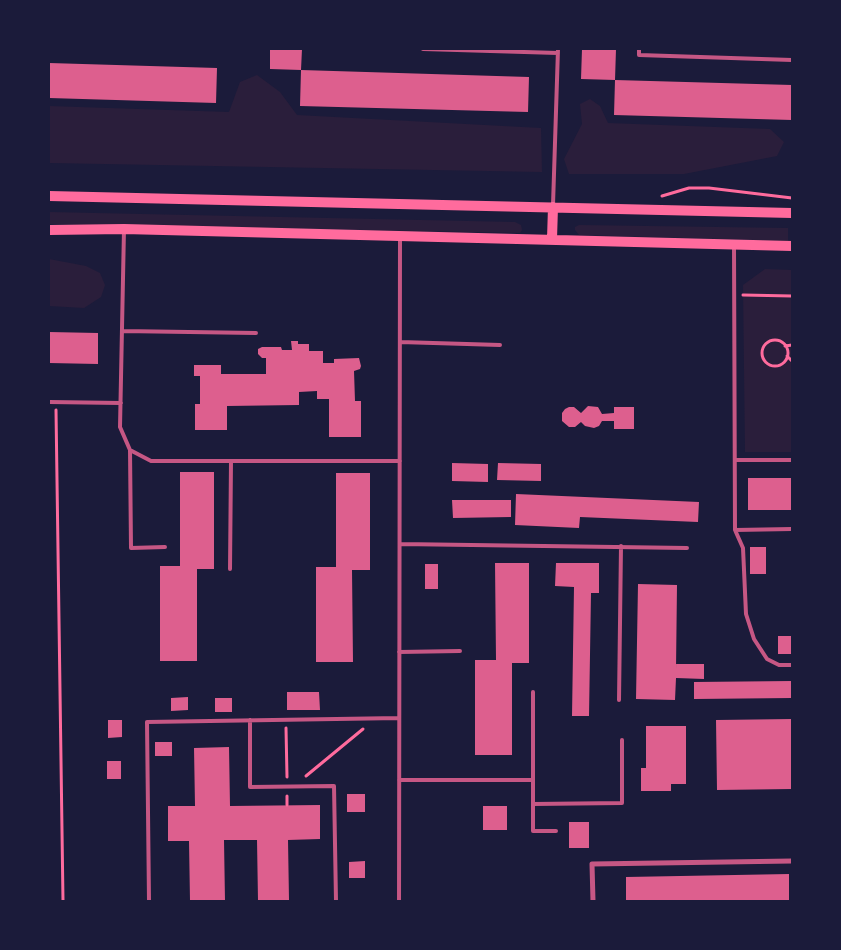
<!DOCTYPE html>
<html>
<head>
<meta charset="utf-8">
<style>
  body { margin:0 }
  #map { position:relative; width:841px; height:950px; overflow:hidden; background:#1b1b3a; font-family:Lato,sans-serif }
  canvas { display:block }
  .frame { position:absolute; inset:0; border:50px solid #1b1b3a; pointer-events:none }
</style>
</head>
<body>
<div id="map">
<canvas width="841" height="950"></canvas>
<div class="frame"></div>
</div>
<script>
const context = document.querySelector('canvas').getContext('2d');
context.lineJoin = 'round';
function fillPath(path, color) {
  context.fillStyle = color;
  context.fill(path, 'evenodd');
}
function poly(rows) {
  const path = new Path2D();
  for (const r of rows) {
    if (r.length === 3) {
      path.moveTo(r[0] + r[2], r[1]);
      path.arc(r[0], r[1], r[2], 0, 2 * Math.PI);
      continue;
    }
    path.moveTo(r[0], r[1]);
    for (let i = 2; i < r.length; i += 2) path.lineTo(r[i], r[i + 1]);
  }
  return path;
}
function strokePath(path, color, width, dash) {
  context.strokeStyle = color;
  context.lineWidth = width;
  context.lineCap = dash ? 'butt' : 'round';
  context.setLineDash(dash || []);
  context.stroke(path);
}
fillPath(poly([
  [257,75,280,92,297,115,541,128,542,172,49,163,49,106,229,112,240,82],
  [590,99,600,106,608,123,770,129,784,142,777,156,684,174,569,174,564,159,582,124,580,104],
  [49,212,515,222,521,225,522,230,520,233,49,224],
  [579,225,788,228,788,241,579,235,575,230,575,227],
  [49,259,86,266,100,273,105,285,101,297,84,308,49,306],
  [765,269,792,270,792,452,745,452,743,285]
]), '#2a1e3b');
fillPath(poly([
  [270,49,302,49,301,70,270,69],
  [582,49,616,49,615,80,581,79],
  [49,63,217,68,216,103,49,98],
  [301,70,529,77,528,112,300,106],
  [615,80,792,85,792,120,614,115],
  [49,332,98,333,98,364,49,363],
  [291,341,298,341,298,344,309,344,309,351,323,351,323,363,334,363,334,359,359,358,361,366,360,369,354,371,355,401,361,401,361,437,329,437,329,399,317,399,317,391,299,392,299,405,227,406,227,430,195,430,195,404,200,404,200,376,194,376,194,365,221,365,221,374,266,374,266,358,262,358,258,354,258,349,262,347,281,347,282,350,292,350],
  [588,406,598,407,602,414,614,413,614,407,634,407,634,429,614,429,614,421,602,421,599,426,594,428,585,426,581,422,575,427,569,427,562,421,562,413,565,409,569,407,574,407,581,413],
  [452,463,488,464,488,482,452,481],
  [498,463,541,464,541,481,497,480],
  [180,472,214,472,214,569,197,569,197,661,160,661,160,566,180,566],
  [336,473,370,473,370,570,352,570,353,662,316,662,316,567,336,567],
  [748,478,792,478,792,510,748,510],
  [516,494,699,502,698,522,580,517,579,528,515,525],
  [452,500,511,500,511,517,453,518],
  [750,547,766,547,766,574,750,574],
  [495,563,529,563,529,663,512,663,512,755,475,755,475,660,496,660],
  [556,563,599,563,599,593,591,593,589,716,572,716,574,587,555,586],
  [425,564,438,564,438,589,425,589],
  [638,584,677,585,676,669,676,664,704,664,704,679,676,678,675,700,636,699],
  [778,636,792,636,792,654,778,654],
  [792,681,792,698,694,699,694,682],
  [287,692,319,692,320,710,287,710],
  [188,697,188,710,171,711,171,698],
  [215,698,232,698,232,712,215,712],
  [792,719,792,789,717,790,716,720],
  [108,720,122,720,122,737,108,738],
  [646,726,686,726,686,784,671,784,671,791,641,791,641,768,646,768],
  [155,742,172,742,172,756,155,756],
  [229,747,230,806,320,805,320,839,288,840,289,900,258,901,257,840,224,840,225,901,190,901,189,841,168,841,168,806,195,806,194,748],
  [107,761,121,761,121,779,107,779],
  [347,794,365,794,365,812,347,812],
  [483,806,507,806,507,830,483,830],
  [569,822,589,822,589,848,569,848],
  [365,861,365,878,349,878,349,862],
  [789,874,789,901,626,901,626,877]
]), '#dd5f8e');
strokePath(poly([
  [662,196,689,188,709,188,792,198],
  [743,295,792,296],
  [775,353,13],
  [785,346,792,345],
  [787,356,792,361],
  [56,410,63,901],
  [286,728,287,777],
  [306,776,363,729],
  [287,796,287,805]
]), '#ff6b9d', 3);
strokePath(poly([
  [423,49,558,53],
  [639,49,639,55,792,60],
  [553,205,558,49],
  [124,229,120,427,130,450,151,461,400,461],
  [734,246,735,530,792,529],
  [122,331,256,333],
  [400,342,500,345],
  [49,402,121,403],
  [130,450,131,548,165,547],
  [735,460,792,460],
  [735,530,743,548,746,614,754,639,767,659,779,665,792,665],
  [400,544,687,548],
  [230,569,231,461],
  [399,652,460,651],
  [533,692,533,831,556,831],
  [619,700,621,546],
  [250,720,250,787,334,786,336,901],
  [399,780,533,780],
  [533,804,622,803,622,740],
  [149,901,147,722,399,718],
  [399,901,400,238]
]), '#c65784', 4);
strokePath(poly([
  [593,901,592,864,792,861]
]), '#c65784', 5);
strokePath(poly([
  [49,196,792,213],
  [49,230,124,229,792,246],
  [552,239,553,207]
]), '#ff6b9d', 10);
</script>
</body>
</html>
